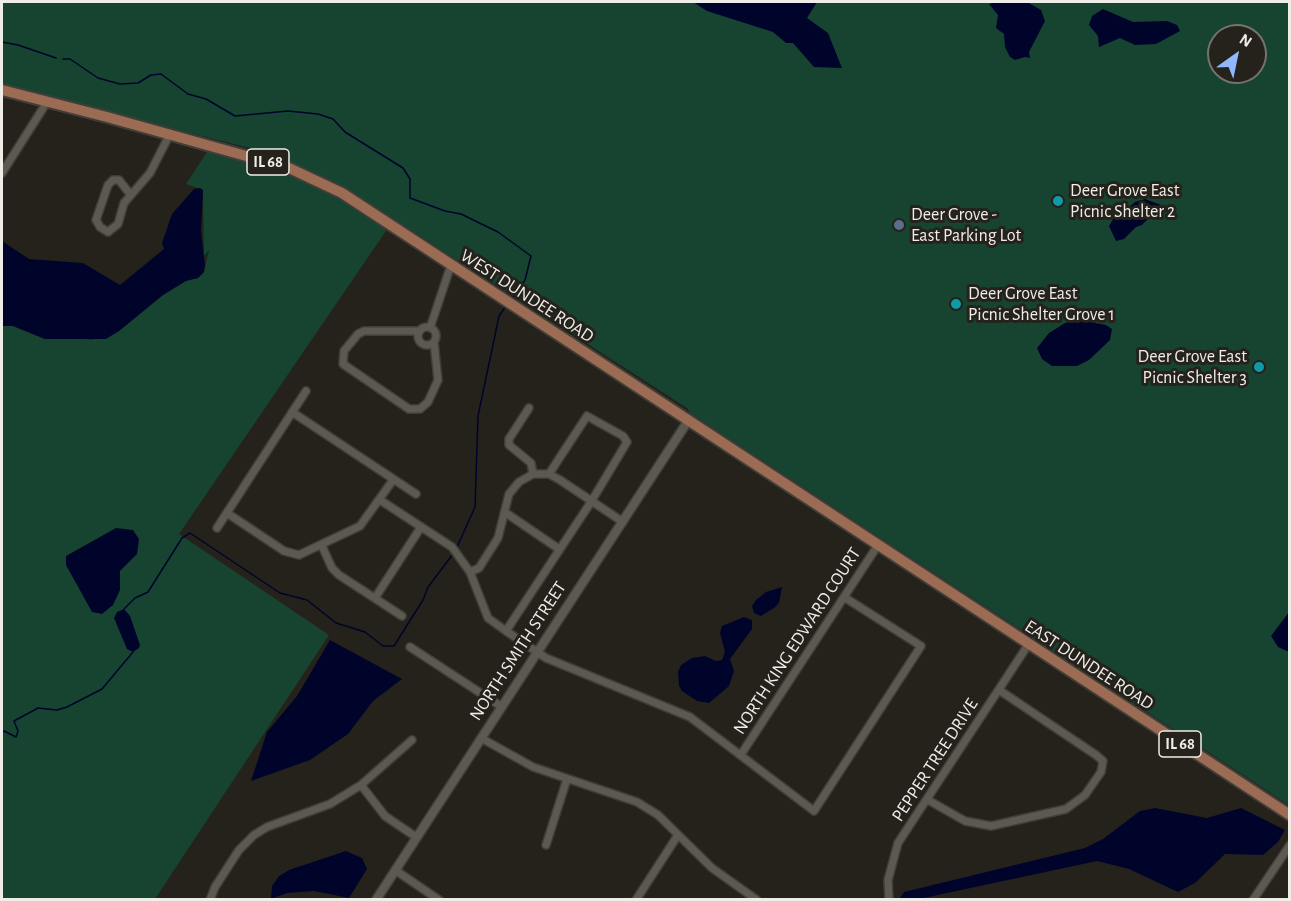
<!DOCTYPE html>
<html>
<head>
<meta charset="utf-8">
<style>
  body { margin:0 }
  #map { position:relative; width:1291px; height:901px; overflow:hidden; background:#25221b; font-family:"Alegreya Sans",sans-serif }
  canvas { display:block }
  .frame { position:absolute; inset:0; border:3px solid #efede8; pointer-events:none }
  .north { position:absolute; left:1207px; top:24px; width:60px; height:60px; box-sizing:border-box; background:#25221b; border:2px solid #76736d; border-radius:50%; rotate:33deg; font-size:16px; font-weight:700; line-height:24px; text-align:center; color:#efede8 }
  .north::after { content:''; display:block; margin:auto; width:21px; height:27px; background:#8fb8fd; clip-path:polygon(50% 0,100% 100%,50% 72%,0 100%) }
</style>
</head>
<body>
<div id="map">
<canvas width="1291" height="901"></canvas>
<div class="frame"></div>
<div class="north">N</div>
</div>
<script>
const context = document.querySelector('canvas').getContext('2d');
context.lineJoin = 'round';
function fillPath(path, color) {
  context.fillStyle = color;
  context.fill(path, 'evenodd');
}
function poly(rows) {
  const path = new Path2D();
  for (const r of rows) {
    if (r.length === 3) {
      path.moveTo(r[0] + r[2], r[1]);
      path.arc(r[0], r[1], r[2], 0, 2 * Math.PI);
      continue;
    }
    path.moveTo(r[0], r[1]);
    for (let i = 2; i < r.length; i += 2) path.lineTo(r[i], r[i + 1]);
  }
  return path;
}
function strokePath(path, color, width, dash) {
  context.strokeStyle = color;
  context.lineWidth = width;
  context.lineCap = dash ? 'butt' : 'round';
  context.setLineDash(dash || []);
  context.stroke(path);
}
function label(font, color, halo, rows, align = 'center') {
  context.font = font + ' "Alegreya Sans",sans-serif';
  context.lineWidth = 6;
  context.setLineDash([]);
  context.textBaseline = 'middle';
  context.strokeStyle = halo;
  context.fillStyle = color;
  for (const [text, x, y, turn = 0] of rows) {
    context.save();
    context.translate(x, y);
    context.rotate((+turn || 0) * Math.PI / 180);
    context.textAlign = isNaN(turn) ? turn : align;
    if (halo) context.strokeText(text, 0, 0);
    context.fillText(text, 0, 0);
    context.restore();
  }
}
fillPath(poly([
  [2,2,1289,2,1289,805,690,413,687,408,355,194,277,155,2,85],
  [1219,36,1255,36,1255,72,1219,72],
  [211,146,320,183,390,225,179,534,329,635,155,899,2,899,2,326,13,326,45,339,77,337,91,340,119,331,163,295,186,280,198,278,204,272,209,250,204,256,203,190,186,184]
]), '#174430');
fillPath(poly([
  [693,2,817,2,807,18,828,33,842,68,814,67,793,43,786,43,773,32,707,11],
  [996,2,1027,2,1041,10,1045,21,1029,52,1030,58,1025,57,1015,60,1010,57,1005,47,1004,34,996,28,998,15,989,4],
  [1103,9,1133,22,1167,21,1177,25,1180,31,1156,44,1135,45,1120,38,1099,47,1098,36,1089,25,1092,16],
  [200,188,203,190,201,231,205,265,204,272,198,278,186,281,163,295,119,331,106,339,45,339,13,326,2,326,2,241,29,259,83,263,120,285,164,249,162,243,172,214,194,189],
  [1145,199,1161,205,1142,225,1136,227,1124,239,1116,241,1109,226,1116,214,1124,206,1128,208,1135,202],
  [1079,320,1106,325,1112,329,1110,340,1089,360,1077,366,1052,366,1042,359,1037,348,1049,333,1065,323],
  [116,528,133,530,139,539,137,554,120,571,120,590,113,605,102,614,92,612,66,565,66,556],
  [782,587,779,603,774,608,761,616,754,613,752,606,756,600,766,592],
  [124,609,130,616,140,645,139,648,133,652,127,649,114,618,117,612],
  [1289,612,1290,652,1289,652,1278,647,1271,636],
  [744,617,752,620,752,629,730,659,734,671,729,686,709,703,697,701,682,691,679,686,678,672,681,665,692,658,705,656,716,661,722,660,725,652,720,633,722,626],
  [330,640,402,679,373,701,348,734,310,760,251,781,267,732,297,696],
  [1155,808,1207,818,1241,808,1285,830,1278,842,1263,855,1225,854,1195,883,1178,892,1129,869,1097,861,919,899,900,898,904,892,1085,848,1103,839,1140,811],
  [346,851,362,858,367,869,349,898,314,891,287,893,271,899,272,886,279,876,289,870]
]), '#00042b');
strokePath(poly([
  [2,42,18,45,56,58],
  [63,59,70,59,98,78,120,84,138,83,151,75,161,74,188,94,206,99,235,116,288,111,318,114,333,119,345,132,403,168,410,179,410,198,445,211,461,214,498,232,531,256,525,280,512,298],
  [457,547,475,507,478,416,499,316,506,306],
  [124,609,135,598,148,592,182,538,190,533,280,593,307,600,336,623,365,632,383,646,394,646,423,600,428,587,453,554],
  [2,733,4,731,16,737,18,731,14,721,38,708,57,710,67,707,102,689,133,652]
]), '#00042b', 1.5);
const minor = poly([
  [2,173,47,102],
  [130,194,119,180,113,180,108,185,96,220,100,227,108,232,118,224,124,203,150,173,170,134],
  [427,336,9],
  [430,328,451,265],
  [420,331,364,331,358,334,344,351,343,364,409,409,420,409,428,402,438,380,434,342],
  [529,408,509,439,509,445,531,463,533,474],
  [292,412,416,494],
  [533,474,549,474,560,480,623,522],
  [380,500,452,547,470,572,488,618,506,631,546,658,690,717,814,811,921,646,844,597],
  [227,513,284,551,299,555,360,526,393,480],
  [506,513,559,549],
  [217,528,306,391],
  [322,546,332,568,339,575,402,616],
  [470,572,479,568,498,538,509,494,519,482,533,474],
  [375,598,421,527],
  [506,631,591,502,627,442,623,436,587,416,549,474],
  [410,647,502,707],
  [481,738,533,767,637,802,658,815,712,868,757,900],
  [742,753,878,545],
  [361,785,385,816,416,837],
  [928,800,965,821,991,826,1066,809,1085,795,1101,772,1103,761,1096,755,999,690],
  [546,845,567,779],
  [395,870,439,900],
  [210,900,215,887,239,850,254,835,267,827,330,804,361,785,412,740],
  [636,900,678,835],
  [889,900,888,880,898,843,1028,645],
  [1253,900,1290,845]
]);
const tertiary = poly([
  [376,900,688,421]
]);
const primary = poly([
  [2,90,107,117,289,168,342,193,1290,815]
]);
strokePath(minor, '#403e38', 10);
strokePath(tertiary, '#403e38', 11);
strokePath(primary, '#403e38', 14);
strokePath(minor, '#5c5950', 7);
strokePath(tertiary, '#5c5950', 8);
strokePath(primary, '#9c6b54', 10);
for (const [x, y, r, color] of [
  [1058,201,6,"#0f9aa8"],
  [899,225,6,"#5c6f8a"],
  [956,304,6,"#0f9aa8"],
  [1259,367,6,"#0f9aa8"]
]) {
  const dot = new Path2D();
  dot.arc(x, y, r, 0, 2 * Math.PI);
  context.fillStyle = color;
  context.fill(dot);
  strokePath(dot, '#25221b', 2);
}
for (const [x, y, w] of [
  [268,162,42],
  [1180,744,42]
]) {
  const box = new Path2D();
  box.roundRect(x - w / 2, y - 13, w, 26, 4.5);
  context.fillStyle = '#25221b';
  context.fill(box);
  strokePath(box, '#efede8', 1.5);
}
label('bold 16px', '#efede8', null, [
  ["IL 68",268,162],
  ["IL 68",1180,744]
]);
label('18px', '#efede8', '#25221b', [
  ["Deer Grove East",1070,191],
  ["Picnic Shelter 2",1070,212],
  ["Deer Grove -",911,215],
  ["East Parking Lot",911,236],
  ["Deer Grove East",968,294],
  ["Picnic Shelter Grove 1",968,315],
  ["Deer Grove East",1247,357,"right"],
  ["Picnic Shelter 3",1247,378,"right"]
], 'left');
label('18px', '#efede8', '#25221b', [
  ["WEST DUNDEE ROAD",527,296,33],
  ["NORTH KING EDWARD COURT",797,641,-57],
  ["NORTH SMITH STREET",518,651,-57],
  ["EAST DUNDEE ROAD",1089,665,33],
  ["PEPPER TREE DRIVE",935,760,-57]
]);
</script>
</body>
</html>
